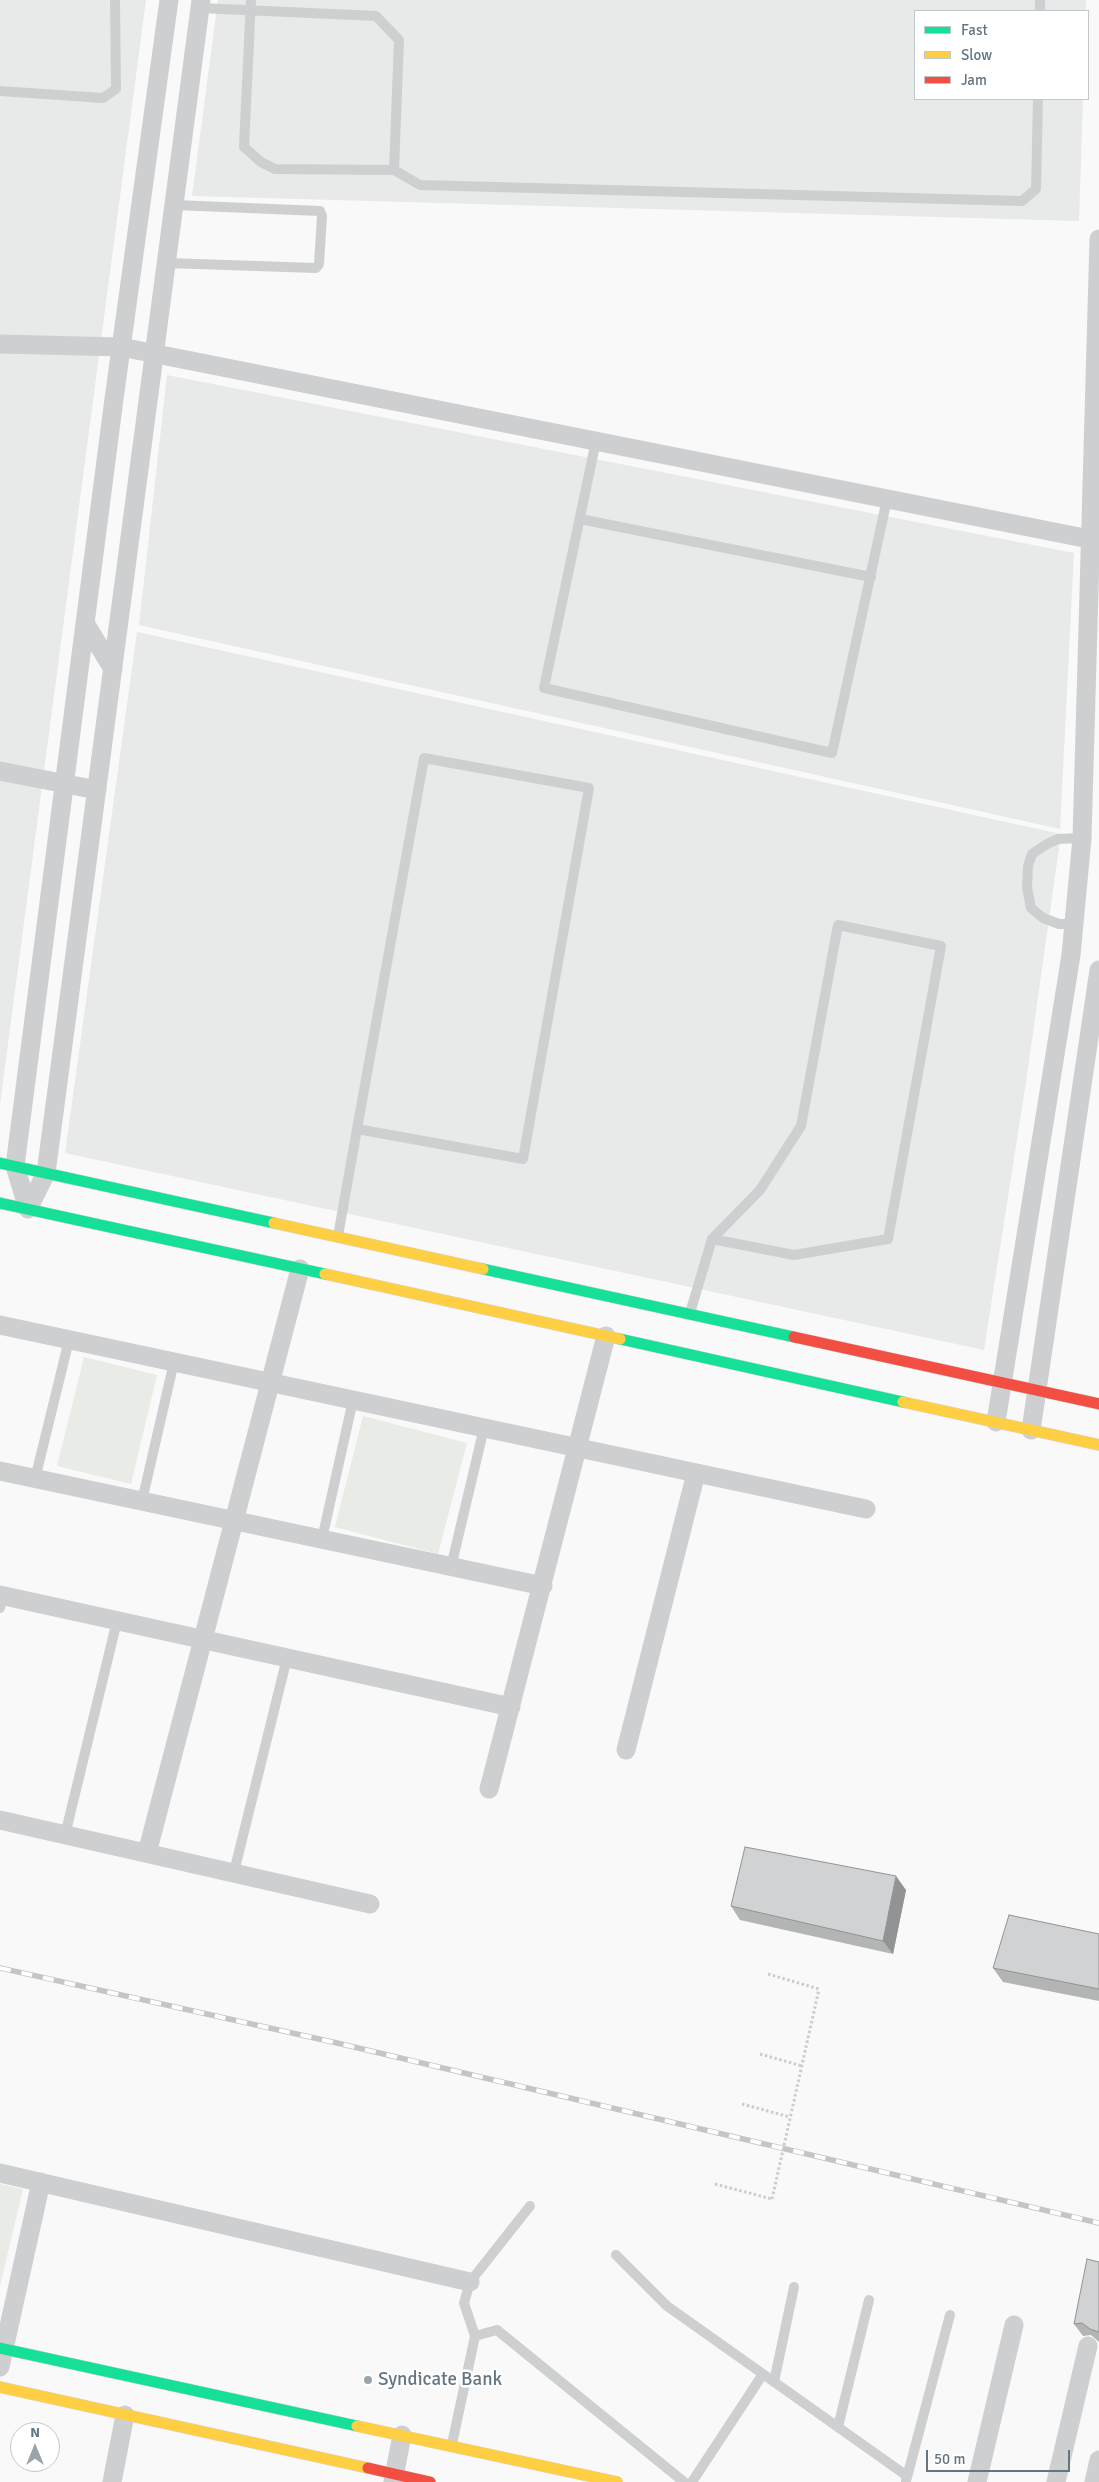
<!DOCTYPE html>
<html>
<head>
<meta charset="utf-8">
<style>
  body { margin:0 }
  #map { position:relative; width:1099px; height:2482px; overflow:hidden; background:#f9f9f9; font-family:Signika,sans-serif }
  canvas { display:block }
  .legend { position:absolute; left:914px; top:10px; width:175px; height:90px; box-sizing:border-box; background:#fff; border:1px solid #c1c8cd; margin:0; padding:6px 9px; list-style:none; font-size:15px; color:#657683 }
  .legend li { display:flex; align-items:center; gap:10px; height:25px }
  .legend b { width:25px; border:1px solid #c1c8cd }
  .north { position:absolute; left:10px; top:2422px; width:50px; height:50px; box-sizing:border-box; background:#fff; border:1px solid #c1c8cd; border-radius:50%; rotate:0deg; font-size:14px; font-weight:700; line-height:20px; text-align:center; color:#657683 }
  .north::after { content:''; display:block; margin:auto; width:18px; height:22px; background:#99a4ac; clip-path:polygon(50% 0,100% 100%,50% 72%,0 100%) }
  .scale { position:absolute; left:926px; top:2450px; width:144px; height:22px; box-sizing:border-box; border:2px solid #657683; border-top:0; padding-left:6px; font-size:15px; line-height:18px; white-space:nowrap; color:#657683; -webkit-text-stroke:4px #fff; paint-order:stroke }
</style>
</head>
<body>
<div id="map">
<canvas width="1099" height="2482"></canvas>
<ul class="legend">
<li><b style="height:6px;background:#16e098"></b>Fast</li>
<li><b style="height:6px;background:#ffcf43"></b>Slow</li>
<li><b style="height:6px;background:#f24e42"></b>Jam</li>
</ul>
<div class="north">N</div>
<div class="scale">50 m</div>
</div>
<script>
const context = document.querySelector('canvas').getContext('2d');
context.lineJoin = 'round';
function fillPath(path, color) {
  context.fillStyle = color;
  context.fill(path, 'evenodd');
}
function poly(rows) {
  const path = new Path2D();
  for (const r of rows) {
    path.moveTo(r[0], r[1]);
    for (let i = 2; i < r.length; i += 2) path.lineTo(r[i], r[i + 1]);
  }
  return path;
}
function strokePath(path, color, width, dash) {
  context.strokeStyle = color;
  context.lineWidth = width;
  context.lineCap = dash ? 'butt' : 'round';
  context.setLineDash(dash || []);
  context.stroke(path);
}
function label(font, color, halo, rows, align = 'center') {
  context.font = font + ' Signika,sans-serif';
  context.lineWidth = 5;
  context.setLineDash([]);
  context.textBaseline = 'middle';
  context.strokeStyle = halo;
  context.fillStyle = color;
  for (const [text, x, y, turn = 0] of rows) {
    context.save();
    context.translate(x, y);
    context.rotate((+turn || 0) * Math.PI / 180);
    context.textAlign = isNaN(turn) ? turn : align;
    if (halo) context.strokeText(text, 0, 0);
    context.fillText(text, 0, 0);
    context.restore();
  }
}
fillPath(poly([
  [0,0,146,0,0,1104],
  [218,0,1086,0,1086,11,915,11,915,99,1083,99,1079,221,192,196],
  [167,375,1074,553,1060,829,139,625],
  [137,632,1061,834,1026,1082,984,1350,65,1153]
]), '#e8e9e9');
fillPath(poly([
  [84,1357,157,1375,131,1484,57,1466],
  [363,1416,467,1443,438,1554,335,1527],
  [0,2184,23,2189,0,2286]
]), '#e8ebe6');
const fast = poly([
  [0,1163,274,1223],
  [0,1203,325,1274],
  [483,1269,794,1337],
  [620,1339,903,1402],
  [0,2348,357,2426]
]);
const slow = poly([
  [274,1223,483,1269],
  [325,1274,620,1339],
  [903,1402,1099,1445],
  [0,2387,368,2468],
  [357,2426,617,2482]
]);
const jam = poly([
  [794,1337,1099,1404],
  [368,2468,430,2482]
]);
strokePath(fast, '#d5d6d7', 12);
strokePath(slow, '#d5d6d7', 12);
strokePath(jam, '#d5d6d7', 12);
strokePath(poly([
  [768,1974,819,1989],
  [760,2054,802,2066],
  [742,2104,790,2117],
  [715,2184,772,2199]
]), '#cbcccd', 3, [2.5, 2.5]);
strokePath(poly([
  [251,0,244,147,261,162,275,169,394,170,420,185,1022,201,1036,189,1038,99],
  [200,8,376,16,399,40,394,170],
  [1040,11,1040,0],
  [0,91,103,98,116,89,115,0],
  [167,263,316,268,319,264,322,216,320,211,175,205],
  [596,441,544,688,832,753,887,499],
  [580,519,871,577],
  [1074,924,1059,924,1043,918,1031,908,1027,888,1028,866,1032,854,1047,844,1058,839,1082,838],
  [338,1236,357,1129,424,758,589,788,523,1159,357,1129],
  [690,1313,712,1239,760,1190,801,1126,838,925,941,946,888,1239,794,1255,712,1239],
  [35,1479,69,1340],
  [142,1501,174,1362],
  [322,1539,353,1400],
  [451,1567,484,1428],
  [0,1608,3,1596],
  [65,1835,117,1621],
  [234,1872,287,1658],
  [616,2255,667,2306,907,2476],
  [475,2336,497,2330,684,2482],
  [774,2382,794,2287],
  [838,2427,869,2300],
  [452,2444,475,2336,464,2303,470,2282,530,2206],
  [906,2481,950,2315],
  [692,2482,763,2374]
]), '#cecfd0', 10);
strokePath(poly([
  [0,344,121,347,1099,541],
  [85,623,113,669],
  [0,771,97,790],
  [28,1209,46,1173,201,0],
  [28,1209,15,1166,114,399,169,0],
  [0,1325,866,1509],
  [996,1422,1071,955,1082,838,1099,239],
  [1031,1430,1099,970],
  [0,1471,543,1586],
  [0,1595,511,1707],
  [626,1750,696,1473],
  [489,1789,606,1336],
  [0,1820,370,1904],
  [147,1853,300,1269],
  [0,2173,470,2282],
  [0,2367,41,2182],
  [112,2482,125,2415],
  [393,2482,402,2435],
  [977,2482,1014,2325],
  [1056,2482,1088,2346],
  [1094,2482,1099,2460]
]), '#cecfd0', 19);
strokePath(fast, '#16e098', 11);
strokePath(slow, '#ffcf43', 11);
strokePath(jam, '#f24e42', 11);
const rail = poly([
  [0,1968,337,2043,1099,2223]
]);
strokePath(rail, '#c3c5c6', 5.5);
strokePath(rail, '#fff', 4, [11]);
strokePath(poly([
  [772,2199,819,1989]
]), '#cbcccd', 3, [2.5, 2.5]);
fillPath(poly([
  [906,1890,893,1954,740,1920,731,1906],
  [1099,1934,1099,2001,1003,1982,993,1968],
  [1099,2262,1099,2342,1091,2335,1083,2336,1074,2324]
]), '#b3b5b5');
fillPath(poly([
  [896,1876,906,1890,893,1954,883,1941]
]), '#929394');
const building = poly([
  [745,1847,896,1876,883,1941,731,1906,745,1847],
  [1009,1915,1099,1934,1099,1989,993,1968,1009,1915],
  [1087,2259,1099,2262,1099,2332,1090,2329,1082,2323,1074,2324,1087,2259]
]);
fillPath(building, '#d0d2d3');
strokePath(building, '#929394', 1);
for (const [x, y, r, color] of [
  [368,2380,5,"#99a4ac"]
]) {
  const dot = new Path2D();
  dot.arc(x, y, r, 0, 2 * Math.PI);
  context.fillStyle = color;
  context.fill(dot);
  strokePath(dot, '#fff', 2);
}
label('19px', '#657683', '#fff', [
  ["Syndicate Bank",378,2380]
], 'left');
</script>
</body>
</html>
